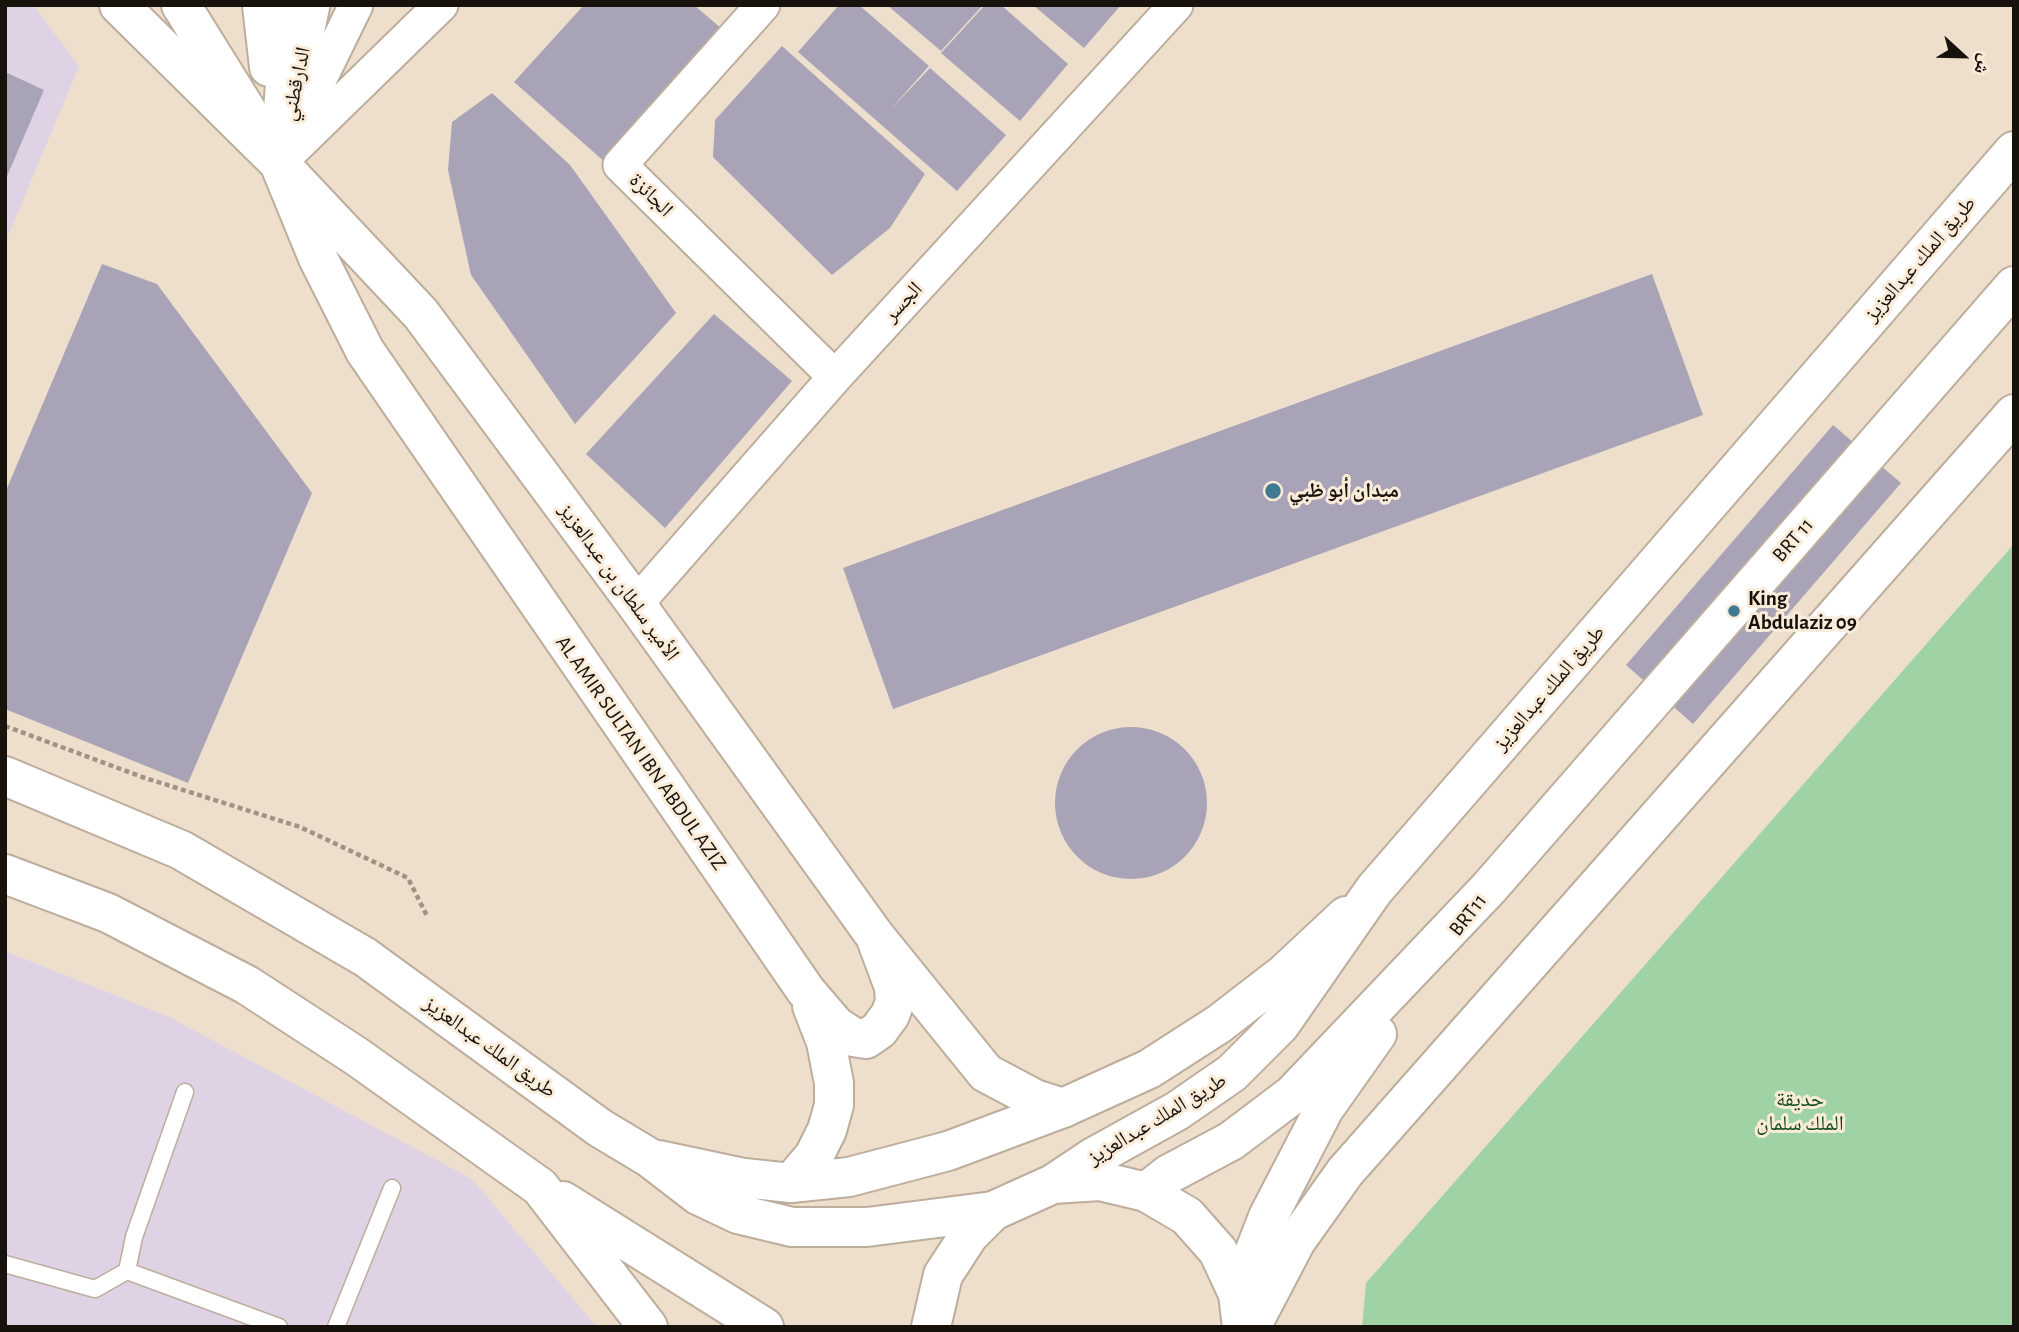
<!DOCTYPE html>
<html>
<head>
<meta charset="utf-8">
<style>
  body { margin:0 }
  #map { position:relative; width:2019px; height:1332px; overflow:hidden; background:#eedecc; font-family:"Alegreya Sans","Noto Naskh Arabic",sans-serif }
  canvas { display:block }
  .frame { position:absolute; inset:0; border:7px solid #18120c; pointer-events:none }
  .north { position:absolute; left:1928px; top:21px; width:70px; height:70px; -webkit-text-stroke:5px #fbebd9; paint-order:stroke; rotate:112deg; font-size:19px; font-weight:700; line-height:28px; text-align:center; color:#18120c }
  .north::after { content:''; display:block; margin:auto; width:24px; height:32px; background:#18120c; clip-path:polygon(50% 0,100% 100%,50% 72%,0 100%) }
</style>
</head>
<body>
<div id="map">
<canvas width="2019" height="1332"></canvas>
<div class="frame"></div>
<div class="north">ش</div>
</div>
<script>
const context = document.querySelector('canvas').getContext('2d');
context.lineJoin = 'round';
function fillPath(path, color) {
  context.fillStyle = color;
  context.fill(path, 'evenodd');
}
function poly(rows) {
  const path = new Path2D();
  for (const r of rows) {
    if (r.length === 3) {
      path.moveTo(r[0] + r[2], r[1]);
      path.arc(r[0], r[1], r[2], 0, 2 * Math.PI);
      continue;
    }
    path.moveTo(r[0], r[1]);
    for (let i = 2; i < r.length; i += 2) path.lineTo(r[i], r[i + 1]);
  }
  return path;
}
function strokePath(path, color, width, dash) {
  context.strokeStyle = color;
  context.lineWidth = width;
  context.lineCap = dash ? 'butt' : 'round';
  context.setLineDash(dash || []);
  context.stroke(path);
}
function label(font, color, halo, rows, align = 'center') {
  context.font = font + ' "Alegreya Sans","Noto Naskh Arabic",sans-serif';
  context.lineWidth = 6;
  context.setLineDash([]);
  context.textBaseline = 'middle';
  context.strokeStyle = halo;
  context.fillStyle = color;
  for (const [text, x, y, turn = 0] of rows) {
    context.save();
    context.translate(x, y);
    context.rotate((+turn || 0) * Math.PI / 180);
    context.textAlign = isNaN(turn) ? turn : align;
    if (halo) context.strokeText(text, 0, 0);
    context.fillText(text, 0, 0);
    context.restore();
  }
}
fillPath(poly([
  [5,5,33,5,79,66,5,243],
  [5,951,169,1017,472,1179,597,1327,5,1327]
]), '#dfd2e5');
fillPath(poly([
  [2014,544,2014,1327,1362,1327,1366,1283]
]), '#9fd2a4');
fillPath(poly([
  [584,5,694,5,722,29,606,163,514,82],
  [839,5,859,5,929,66,890,110,930,68,1006,135,957,191,798,52],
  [887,5,983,5,941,51],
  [985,5,1001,5,1068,64,1020,121,941,53],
  [1033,5,1121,5,1084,48],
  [782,46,925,174,890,228,832,275,713,157,715,120],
  [5,72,44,90,5,181],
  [492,93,570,165,676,313,575,424,471,275,448,170,452,122],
  [102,264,157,284,312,493,188,783,5,709,5,493],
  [1652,274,1703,415,893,709,843,568],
  [714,314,792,381,665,528,586,454],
  [1833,425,1901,483,1693,724,1626,665],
  [1131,803,76]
]), '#a9a3b7');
const service = poly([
  [5,1264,95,1289,127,1271,279,1327],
  [127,1271,134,1237,185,1092],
  [336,1327,392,1188]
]);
const minor = poly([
  [763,5,620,165,835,377],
  [299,71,313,5],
  [289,142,356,5],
  [279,163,441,5],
  [636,604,835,377,1176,5]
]);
const tertiary = poly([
  [119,5,279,163,318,258,365,351,806,991,836,1026,853,1037,866,1039,879,1030,890,1015,895,1002,894,987,875,936],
  [181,5,247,111],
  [262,5,269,67],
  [291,5,279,163,421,314,636,604,875,936,986,1073,1035,1099,1063,1108],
  [791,1183,814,1156,827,1130,834,1105,834,1083,826,1042,812,1006]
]);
const secondary = poly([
  [5,776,181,850,365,957,600,1128,650,1158,698,1195,738,1214,792,1227,867,1227,993,1211],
  [5,874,108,913,247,985,356,1056,540,1187,648,1327],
  [659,1160,744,1178,791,1183,849,1177,948,1151,1063,1108,1149,1069,1219,1024,1285,973,1346,916],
  [1146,1192,1169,1174,1231,1141,1292,1095,1489,888,2014,286],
  [563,1201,764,1327],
  [1238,1294,1268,1217,1324,1109,1377,1034]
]);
const primary = poly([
  [1053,1184,1092,1158,1177,1111,1232,1073,1280,1025,1374,890,2014,151],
  [931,1327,943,1275,969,1235,993,1211,1053,1184,1100,1181,1146,1192,1187,1216,1218,1251,1238,1294,1242,1327],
  [1251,1327,1296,1241,1345,1172,2014,414]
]);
strokePath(service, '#bdad9c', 19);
strokePath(minor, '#bdad9c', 37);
strokePath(tertiary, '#bdad9c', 42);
strokePath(secondary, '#bdad9c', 42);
strokePath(primary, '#bdad9c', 42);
strokePath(poly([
  [5,726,142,777,300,827,408,878,428,918]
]), '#a09386', 4.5, [5, 3.5]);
strokePath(service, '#fff', 16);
strokePath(minor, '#fff', 33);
strokePath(tertiary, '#fff', 38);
strokePath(secondary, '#fff', 38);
strokePath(primary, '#fff', 38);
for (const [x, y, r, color] of [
  [1273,491,9,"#3f7992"],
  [1734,611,7,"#3f7992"]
]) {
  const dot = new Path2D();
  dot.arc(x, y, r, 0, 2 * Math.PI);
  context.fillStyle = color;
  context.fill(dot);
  strokePath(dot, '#fbebd9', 2.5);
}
label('21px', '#18120c', '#fbebd9', [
  ["الدارقطني",296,84,-78],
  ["الجائزة",651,195,45],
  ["طريق الملك عبدالعزيز",1920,259,-49],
  ["الجسر",903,302,-47],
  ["BRT 11",1793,540,-49],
  ["الأمير سلطان بن عبدالعزيز",619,582,54],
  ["طريق الملك عبدالعزيز",1549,688,-49],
  ["AL AMIR SULTAN IBN ABDUL AZIZ",641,753,55],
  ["BRT11",1468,915,-52],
  ["طريق الملك عبدالعزيز",490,1047,36],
  ["طريق الملك عبدالعزيز",1157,1119,-31]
]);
label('bold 21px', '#18120c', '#fbebd9', [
  ["ميدان أبو ظبي",1289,491],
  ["King",1748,599],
  ["Abdulaziz 09",1748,623]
], 'left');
label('21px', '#0f471c', '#fbebd9', [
  ["حديقة",1800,1100],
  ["الملك سلمان",1800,1124]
]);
</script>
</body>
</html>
